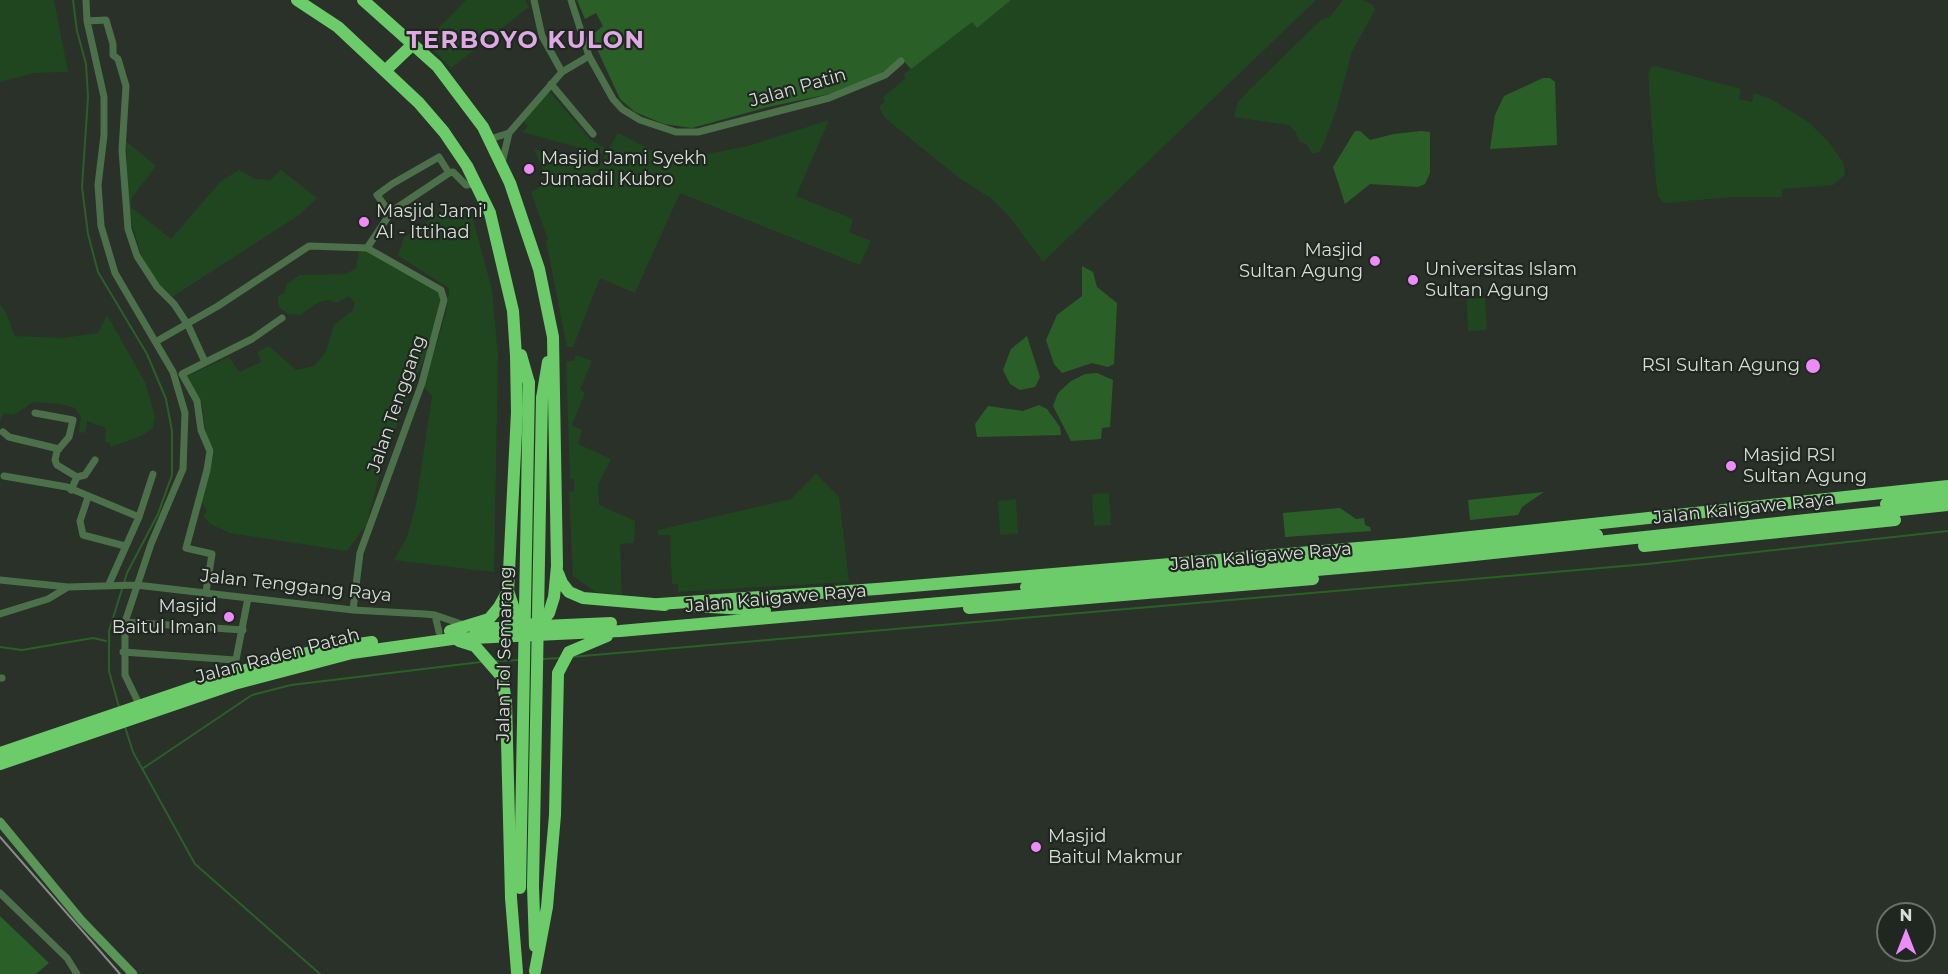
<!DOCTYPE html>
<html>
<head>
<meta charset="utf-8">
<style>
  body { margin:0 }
  #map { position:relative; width:1948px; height:974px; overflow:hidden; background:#2a3129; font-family:Montserrat,sans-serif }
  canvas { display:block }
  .north { position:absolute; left:1876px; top:902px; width:60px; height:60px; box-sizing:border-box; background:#202720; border:2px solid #6a706a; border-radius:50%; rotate:0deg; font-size:16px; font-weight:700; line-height:24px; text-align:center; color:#d8ddd8 }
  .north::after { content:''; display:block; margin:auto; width:21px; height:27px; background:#ed8cf9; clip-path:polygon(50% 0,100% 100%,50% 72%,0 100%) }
</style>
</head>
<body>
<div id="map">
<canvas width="1948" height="974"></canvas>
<div class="north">N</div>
</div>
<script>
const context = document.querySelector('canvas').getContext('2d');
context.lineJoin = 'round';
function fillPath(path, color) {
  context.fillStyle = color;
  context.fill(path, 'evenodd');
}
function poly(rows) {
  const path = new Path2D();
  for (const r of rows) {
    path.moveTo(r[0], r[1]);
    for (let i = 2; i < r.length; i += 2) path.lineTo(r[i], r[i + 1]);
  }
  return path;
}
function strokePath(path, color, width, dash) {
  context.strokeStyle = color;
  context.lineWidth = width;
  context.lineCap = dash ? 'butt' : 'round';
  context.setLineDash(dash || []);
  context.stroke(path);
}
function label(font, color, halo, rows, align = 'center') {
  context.font = font + ' Montserrat,sans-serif';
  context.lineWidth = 4.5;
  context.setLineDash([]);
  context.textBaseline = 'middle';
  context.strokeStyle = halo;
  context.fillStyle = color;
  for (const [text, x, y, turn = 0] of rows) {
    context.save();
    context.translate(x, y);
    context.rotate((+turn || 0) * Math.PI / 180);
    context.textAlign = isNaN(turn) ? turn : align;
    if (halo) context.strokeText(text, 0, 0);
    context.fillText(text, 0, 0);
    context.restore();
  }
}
fillPath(poly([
  [0,0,54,0,68,72,34,73,0,82],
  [466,0,525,0,529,7,451,68,425,42],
  [1011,0,1316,0,1043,262,1009,216,992,199,958,177,895,126,884,117,879,106,885,102,883,97,905,79,904,74,972,21,977,28],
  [1343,0,1363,0,1373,5,1375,10,1352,51,1336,111,1321,150,1317,153,1312,153,1306,144,1299,141,1295,131,1289,125,1234,117,1238,102,1249,90,1321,20,1330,17],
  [1655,66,1741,89,1739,99,1752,102,1754,93,1771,99,1807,121,1828,141,1843,162,1845,175,1833,185,1782,189,1782,197,1733,197,1664,203,1658,196,1656,181,1648,75,1651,67],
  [549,91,590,139,606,149,603,154,522,132,528,127,523,121],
  [829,120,796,196,853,219,849,232,871,241,860,265,680,193,635,293,600,278,573,347,567,347,546,241,548,239,531,192,548,182,534,149,598,168,618,133,673,161,748,146],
  [126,141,156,166,131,199,131,207,171,239,220,182,239,170,255,179,270,180,281,170,317,198,299,215,172,297,157,282,141,255,129,214],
  [450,203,472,216,492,290,498,356,494,572,394,560,407,537,416,504,432,396,424,387,447,309,449,288,398,256,404,237,419,229],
  [373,248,442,293,429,346,386,452,366,525,347,551,230,533,210,524,203,516,207,511,201,501,215,451,206,436,202,404,187,376,229,357,239,372,261,362,257,352,269,346,296,370,314,366,326,352,334,325,353,310,355,303,349,296,336,303,329,300,319,302,300,315,288,314,279,307,277,297,284,293,287,284,300,275,346,274,356,268,359,252],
  [1485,298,1487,330,1468,331,1467,299],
  [0,304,6,313,15,336,63,338,98,333,107,315,145,382,155,416,153,428,141,436,110,447,110,443,105,442,106,428,87,421,85,433,79,432,81,417,75,408,60,404,33,402,14,415,4,413,0,421],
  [576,355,592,361,580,390,585,393,572,425,582,430,578,444,611,459,598,485,599,505,635,521,634,543,620,544,622,595,596,592,573,576,569,492,574,491,574,479,570,479,566,361,574,361],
  [816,474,839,497,849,582,678,592,678,584,672,584,670,535,658,535,658,530,791,499],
  [1109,493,1111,525,1094,526,1092,494],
  [1016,499,1018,534,1000,535,998,501]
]), '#20461f');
fillPath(poly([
  [577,0,1011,0,977,28,972,22,911,69,901,58,873,79,843,91,768,107,692,128,664,124,635,112,620,99,591,36,603,26,596,13,585,19],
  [1543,78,1550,78,1555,82,1557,145,1490,149,1495,115,1504,96],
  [1355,131,1360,131,1370,140,1394,134,1421,131,1430,132,1430,173,1425,184,1418,187,1370,184,1345,204,1333,167],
  [1082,266,1093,272,1097,287,1117,303,1114,364,1108,367,1092,363,1062,373,1054,364,1046,340,1057,315,1082,296],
  [1027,336,1040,377,1035,387,1020,390,1010,384,1003,370,1011,349],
  [1097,373,1113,380,1110,427,1102,428,1101,439,1071,441,1053,406,1058,393,1071,381,1085,374],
  [1039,405,1047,409,1060,427,1061,435,977,437,975,424,988,406,1023,411],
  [1544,492,1522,507,1518,515,1470,520,1468,500],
  [1340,508,1356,519,1364,518,1365,525,1370,527,1371,531,1285,537,1283,513],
  [0,916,49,963,36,974,0,974]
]), '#2a6028');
strokePath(poly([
  [73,0,77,31,86,64,88,97,82,187,88,234,98,272,147,354,166,399,172,431,172,475,158,514,127,573,109,631,109,671,119,707],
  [0,647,22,650,93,638,106,641],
  [571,657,1647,564,1948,531],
  [541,659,562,658],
  [496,661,520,660],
  [125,727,133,752,195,864,320,974],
  [142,769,252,695,291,685,481,662]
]), '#2a6028', 2);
strokePath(poly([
  [86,0,87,21,104,97,104,135,98,185,101,226,115,273,173,372,185,413,183,469,151,544,125,622,125,675,140,706],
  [534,0,542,36,562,72],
  [571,0,589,56,613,99,622,109,640,120,676,132,698,132,829,98,885,75,901,61],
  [87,21,106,20,113,44,113,55,118,59,126,86,122,150,128,229,137,256,157,287,174,304,188,325,205,362],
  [551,84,593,134],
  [490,139,509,133],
  [502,163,509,133,562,72,589,56],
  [390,213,377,195,392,184,439,157,449,173],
  [157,341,218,306,309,246,367,248,392,211,449,173,453,172,466,185,477,184],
  [35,413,73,420,69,437,57,451,55,460,57,465,77,477,71,490],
  [3,432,9,437,59,449],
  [4,476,67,487,139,517],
  [77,477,85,475,95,460],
  [88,497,80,521,83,535,125,546],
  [0,580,68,587],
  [109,584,139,517,153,474],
  [206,592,212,554,186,548,207,470,210,451,201,430,197,401,182,374,252,339,282,318],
  [353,610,360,553,422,383,444,300,441,290,367,248],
  [0,614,48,599,68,587,136,585,353,610,425,614,435,615,439,632],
  [435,615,464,625],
  [125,622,243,630],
  [123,652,235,660],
  [233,675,248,598],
  [0,678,2,678],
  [0,893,67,958,77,974]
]), '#4c714a', 7);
strokePath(poly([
  [0,822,81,920,133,974]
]), '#5a9657', 9);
strokePath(poly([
  [297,0,338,27,419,103,444,132,467,166,490,213,513,311,516,356,517,412,508,591,516,615,529,627],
  [363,0,437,66,483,127,510,183,539,269,553,337,557,566,554,597,549,613,543,620,531,625],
  [386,70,413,44],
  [521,355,529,383],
  [542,398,548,362],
  [1886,504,1948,497],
  [1644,546,1895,520],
  [558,573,562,583,569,592,583,598,665,605],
  [1026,587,1597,535],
  [659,604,877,589,1405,544,1948,486],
  [692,606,765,610],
  [969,608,1313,579],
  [475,629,611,623],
  [450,631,489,619,499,607,508,591],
  [459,641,475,646,502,677,506,702,511,898,517,972],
  [0,753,242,671,318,650,372,642],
  [0,764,234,684,352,653,452,639,620,631,1408,562,1948,505],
  [533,886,535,946],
  [535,971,547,907,555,815,558,673,569,652,607,636]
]), '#6ccc69', 12);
strokePath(poly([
  [0,837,120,974]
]), '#878d86', 2);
strokePath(poly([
  [533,886,542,398],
  [520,888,529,383]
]), '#6ccc69', 12);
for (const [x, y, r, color] of [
  [529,169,6,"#ed8cf9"],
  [364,222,6,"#ed8cf9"],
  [1375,261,6,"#ed8cf9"],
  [1413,280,6,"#ed8cf9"],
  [1813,366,8,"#ed8cf9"],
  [1731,466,6,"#ed8cf9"],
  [229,617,6,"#ed8cf9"],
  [1036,847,6,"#ed8cf9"]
]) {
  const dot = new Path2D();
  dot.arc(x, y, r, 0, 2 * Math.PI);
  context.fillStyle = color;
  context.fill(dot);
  strokePath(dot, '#202720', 2);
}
label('18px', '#d8ddd8', '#202720', [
  ["Jalan Patin",798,88,-16],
  ["Jalan Tenggang",397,404,-71],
  ["Jalan Kaligawe Raya",1744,509,-6],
  ["Jalan Kaligawe Raya",1261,557,-5],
  ["Jalan Tenggang Raya",296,586,6],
  ["Jalan Kaligawe Raya",776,599,-5],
  ["Jalan Tol Semarang",505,654,-89],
  ["Jalan Raden Patah",278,656,-15]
]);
label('18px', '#d8ddd8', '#202720', [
  ["Masjid Jami Syekh",541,159],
  ["Jumadil Kubro",541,180],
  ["Masjid Jami'",376,212],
  ["Al - Ittihad",376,233],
  ["Masjid",1363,251,"right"],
  ["Sultan Agung",1363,272,"right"],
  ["Universitas Islam",1425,270],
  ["Sultan Agung",1425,291],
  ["RSI Sultan Agung",1800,366,"right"],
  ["Masjid RSI",1743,456],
  ["Sultan Agung",1743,477],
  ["Masjid",217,607,"right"],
  ["Baitul Iman",217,628,"right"],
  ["Masjid",1048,837],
  ["Baitul Makmur",1048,858]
], 'left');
context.letterSpacing = '1.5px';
label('bold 24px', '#dea9e4', '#202720', [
  ["TERBOYO KULON",526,41]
]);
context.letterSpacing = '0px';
</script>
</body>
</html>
